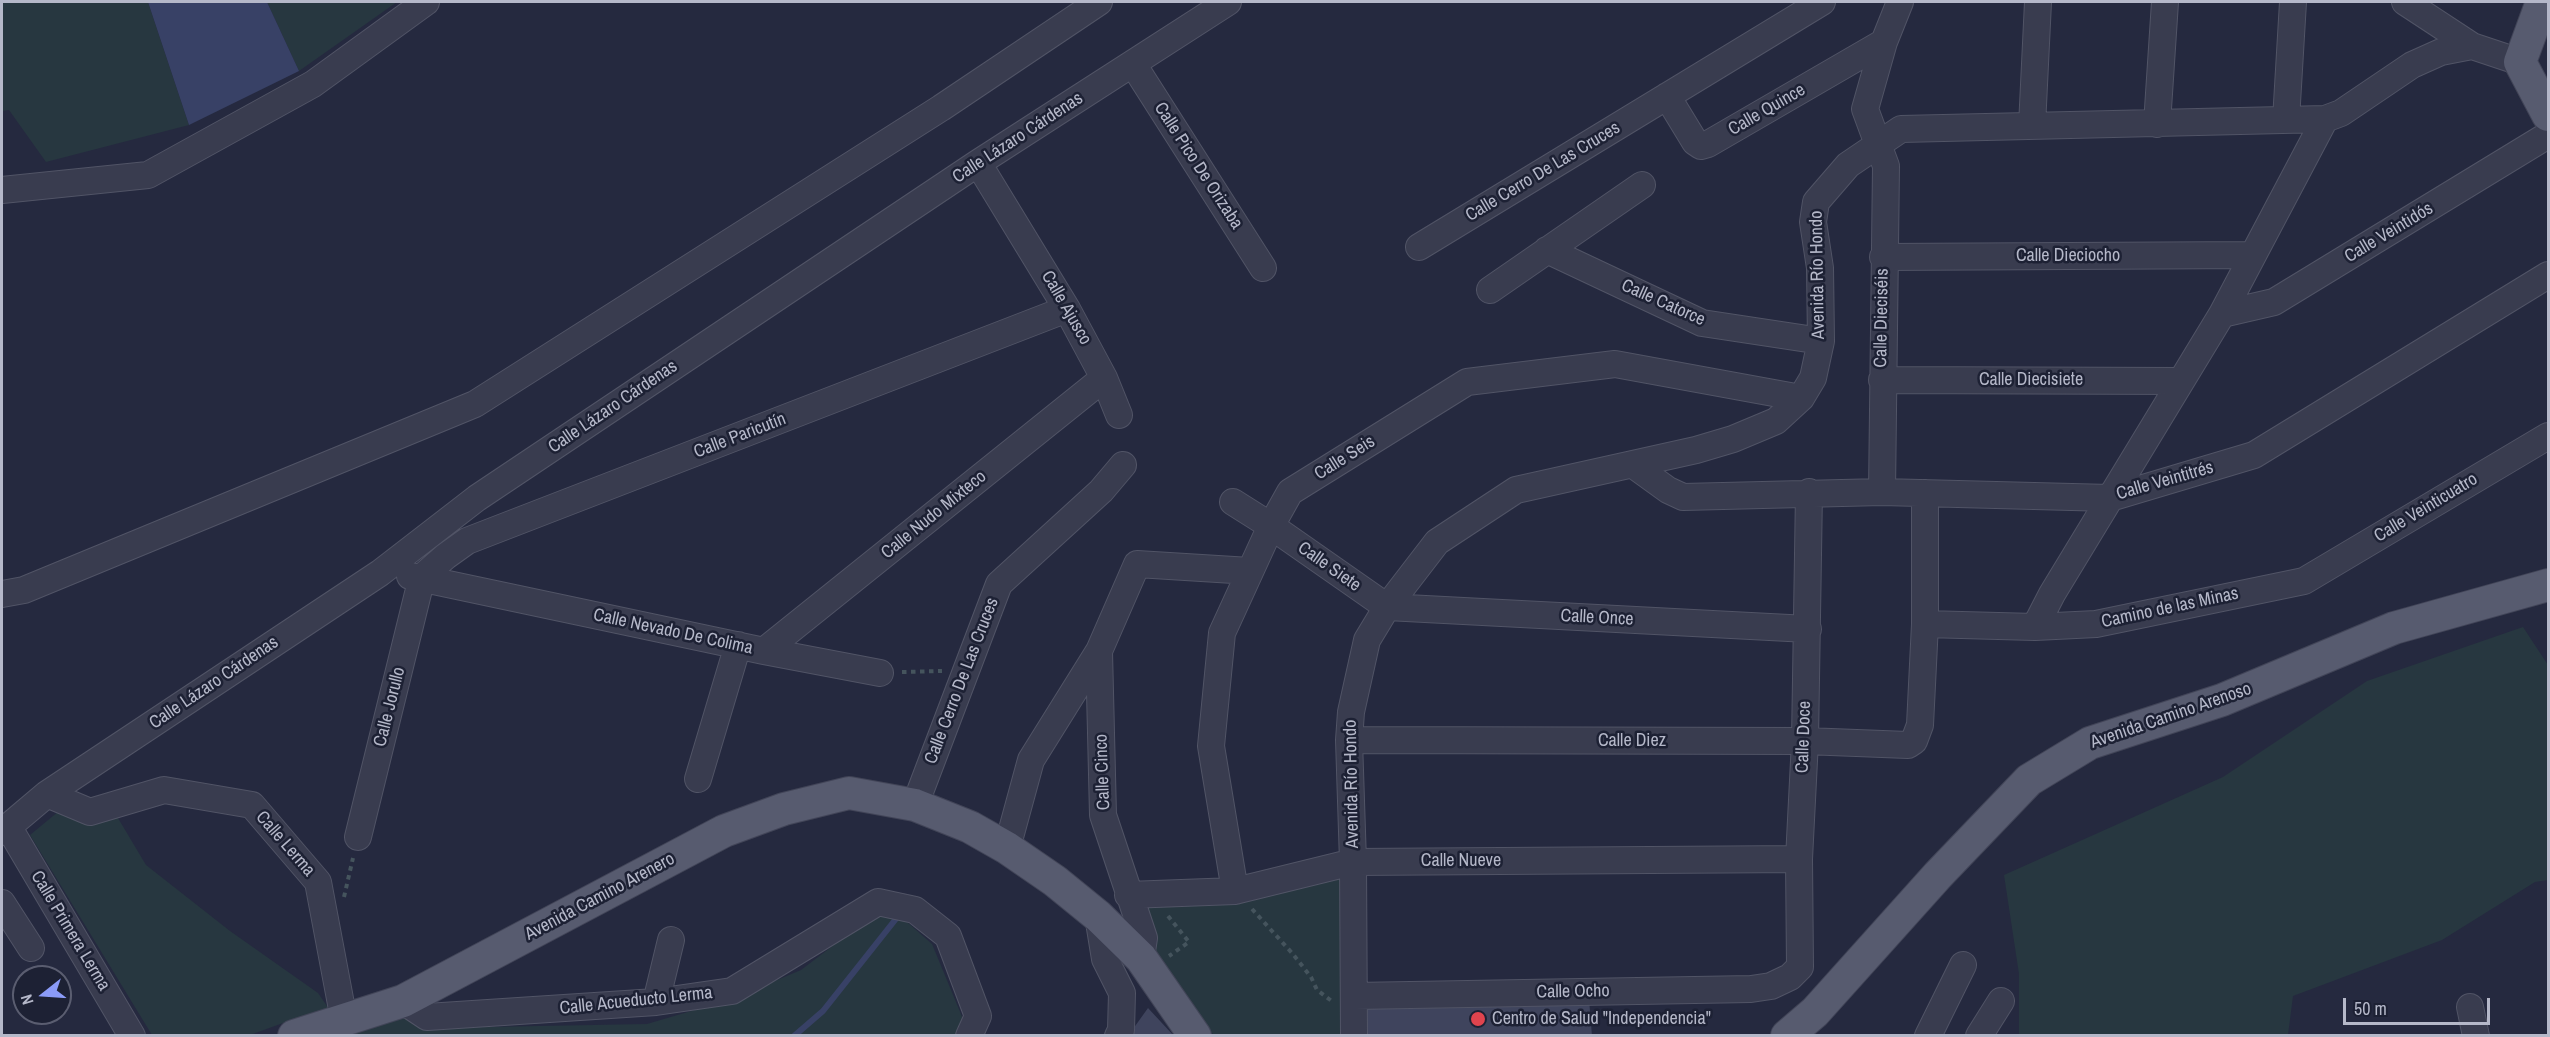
<!DOCTYPE html>
<html>
<head>
<meta charset="utf-8">
<style>
  body { margin:0 }
  #map { position:relative; width:2550px; height:1037px; overflow:hidden; background:#25293f; font-family:"Archivo Narrow",sans-serif }
  canvas { display:block }
  .frame { position:absolute; inset:0; border:3px solid #b5b8c9; pointer-events:none }
  .north { position:absolute; left:12px; top:965px; width:60px; height:60px; box-sizing:border-box; background:#1d2134; border:2px solid #5a5d70; border-radius:50%; rotate:253deg; font-size:16px; font-weight:700; line-height:24px; text-align:center; color:#b5b8c9 }
  .north::after { content:''; display:block; margin:auto; width:21px; height:27px; background:#8b9bf8; clip-path:polygon(50% 0,100% 100%,50% 72%,0 100%) }
  .scale { position:absolute; left:2343px; top:998px; width:147px; height:27px; box-sizing:border-box; border:3px solid #b5b8c9; border-top:0; padding-left:8px; font-size:18px; line-height:21px; white-space:nowrap; color:#b5b8c9; -webkit-text-stroke:4px #1d2134; paint-order:stroke }
</style>
</head>
<body>
<div id="map">
<canvas width="2550" height="1037"></canvas>
<div class="frame"></div>
<div class="north">N</div>
<div class="scale">50 m</div>
</div>
<script>
const context = document.querySelector('canvas').getContext('2d');
context.lineJoin = 'round';
function fillPath(path, color) {
  context.fillStyle = color;
  context.fill(path, 'evenodd');
}
function poly(rows) {
  const path = new Path2D();
  for (const r of rows) {
    path.moveTo(r[0], r[1]);
    for (let i = 2; i < r.length; i += 2) path.lineTo(r[i], r[i + 1]);
  }
  return path;
}
function strokePath(path, color, width, dash) {
  context.strokeStyle = color;
  context.lineWidth = width;
  context.lineCap = dash ? 'butt' : 'round';
  context.setLineDash(dash || []);
  context.stroke(path);
}
function label(font, color, halo, rows, align = 'center') {
  context.font = font + ' "Archivo Narrow",sans-serif';
  context.lineWidth = 5;
  context.setLineDash([]);
  context.textBaseline = 'middle';
  context.strokeStyle = halo;
  context.fillStyle = color;
  for (const [text, x, y, turn = 0] of rows) {
    context.save();
    context.translate(x, y);
    context.rotate((+turn || 0) * Math.PI / 180);
    context.textAlign = isNaN(turn) ? turn : align;
    if (halo) context.strokeText(text, 0, 0);
    context.fillText(text, 0, 0);
    context.restore();
  }
}
fillPath(poly([
  [2,2,148,2,189,125,46,162,9,110,2,111],
  [267,2,397,2,299,71],
  [2523,627,2548,665,2548,880,2535,882,2442,940,2293,996,2288,1035,2019,1035,2019,974,2004,875,2223,777,2367,681],
  [59,811,115,813,146,865,230,931,318,993,343,1029,391,1010,430,1028,647,1024,732,999,801,970,876,913,899,915,932,944,963,1019,958,1036,292,1036,283,1023,250,1035,152,1035,30,835],
  [1347,871,1349,1035,1214,1035,1208,1029,1154,948,1139,904]
]), '#273740');
fillPath(poly([
  [148,2,267,2,299,71,189,125]
]), '#384166');
strokePath(poly([
  [794,1036,823,1011,899,915]
]), '#384166', 6);
fillPath(poly([
  [1589,999,1592,1036,1366,1036,1364,1003],
  [1148,1008,1174,1036,1128,1036]
]), '#3f445d');
const minor = poly([
  [2405,2,2472,46],
  [1133,64,1263,268],
  [1667,96,1695,142,1701,146,1708,144,1884,42],
  [2286,120,2293,2],
  [2157,124,2165,2],
  [2032,126,2038,2],
  [978,163,1067,309,1104,378,1119,415],
  [2,190,148,175,313,84,426,2],
  [1419,247,1822,2],
  [1547,250,1702,323,1821,341],
  [1883,257,2253,255],
  [1490,290,1642,185],
  [2222,314,2274,302,2548,135],
  [1882,380,2180,381],
  [1632,464,1668,490,1683,497,1882,492,2110,498,2254,455,2548,275],
  [1882,492,1886,166,1865,109,1884,42,1900,2],
  [1233,502,1271,526,1387,607,1808,629],
  [410,576,764,651,880,673],
  [2,594,24,590,475,404,941,108,1099,2],
  [1925,624,2035,627,2096,624,2304,581,2548,436],
  [2035,627,2052,594,2222,314,2325,119],
  [764,651,1104,378],
  [1099,651,1103,815,1144,938,1141,958],
  [1349,740,1805,741,1908,745,1914,741,1920,725,1925,624,1925,493],
  [698,779,738,645],
  [47,794,90,812,164,790,252,805,318,882,344,1020],
  [915,805,999,584,1101,491,1123,465],
  [8,826,132,1036],
  [2,832,47,794,380,573,477,498,978,163,1228,2],
  [358,837,422,577,446,556,467,541,1067,309],
  [1007,848,1031,760,1099,651,1137,564,1250,571],
  [1235,891,1211,746,1222,633,1271,526,1290,492,1467,382,1615,364,1801,398],
  [1128,895,1235,891,1353,862,1799,859],
  [2,903,31,948],
  [1098,916,1105,959,1122,993,1121,1030,1118,1036],
  [1354,996,1751,989,1771,986,1790,977,1800,967,1799,859,1805,741,1809,492],
  [403,1001,427,1017,656,1002,732,991,878,902,915,910,948,936,978,1016,969,1036],
  [656,1002,671,940],
  [2470,1007,2476,1036],
  [1354,1036,1353,862,1349,740,1351,712,1367,640,1387,607,1437,542,1516,490,1696,450,1733,439,1776,421,1801,398,1813,378,1821,341,1820,268,1813,222,1816,202,1848,165,1901,129,2325,119,2341,113,2412,65,2441,52,2472,46,2520,62],
  [1928,1036,1963,965],
  [1979,1036,2001,1001]
]);
const major = poly([
  [2542,2,2520,62,2548,115],
  [294,1036,403,1001,724,831,784,809,849,793,915,805,970,827,1007,848,1055,881,1098,916,1141,958,1195,1036],
  [1787,1036,1815,1012,1938,875,2029,780,2090,743,2222,700,2394,628,2548,585]
]);
strokePath(minor, '#515466', 28);
strokePath(major, '#424558', 34);
strokePath(poly([
  [902,672,942,671],
  [344,897,353,858],
  [1252,909,1292,953,1311,977,1317,990,1333,1002],
  [1168,916,1189,942,1169,956]
]), '#45545d', 4, [4.5, 4.5]);
strokePath(minor, '#393c4f', 26);
strokePath(major, '#575b6f', 32);
for (const [x, y, r, color] of [
  [1478,1019,8,"#e0444e"]
]) {
  const dot = new Path2D();
  dot.arc(x, y, r, 0, 2 * Math.PI);
  context.fillStyle = color;
  context.fill(dot);
  strokePath(dot, '#1d2134', 2);
}
label('18px', '#b5b8c9', '#1d2134', [
  ["Calle Quince",1767,110,-30],
  ["Calle Lázaro Cárdenas",1018,138,-33],
  ["Calle Pico De Orizaba",1198,166,57],
  ["Calle Cerro De Las Cruces",1543,172,-31],
  ["Calle Veintidós",2389,233,-31],
  ["Calle Dieciocho",2068,256],
  ["Avenida Río Hondo",1818,275,-91],
  ["Calle Catorce",1663,303,24],
  ["Calle Ajusco",1066,308,60],
  ["Calle Dieciséis",1882,318,-89],
  ["Calle Diecisiete",2031,380],
  ["Calle Lázaro Cárdenas",613,407,-34],
  ["Calle Paricutín",740,436,-21],
  ["Calle Seis",1345,458,-32],
  ["Calle Veintitrés",2165,481,-16],
  ["Calle Veinticuatro",2426,508,-31],
  ["Calle Nudo Mixteco",934,515,-39],
  ["Calle Siete",1329,567,35],
  ["Camino de las Minas",2170,608,-12],
  ["Calle Once",1597,618,3],
  ["Calle Nevado De Colima",673,632,12],
  ["Calle Cerro De Las Cruces",962,681,-69],
  ["Calle Lázaro Cárdenas",214,683,-34],
  ["Calle Jorullo",390,707,-76],
  ["Avenida Camino Arenoso",2171,716,-19],
  ["Calle Doce",1804,737,-88],
  ["Calle Diez",1632,741],
  ["Calle Cinco",1103,772,-92],
  ["Avenida Río Hondo",1352,784,-91],
  ["Calle Lerma",285,844,49],
  ["Calle Nueve",1461,861],
  ["Avenida Camino Arenero",600,897,-28],
  ["Calle Primera Lerma",70,931,59],
  ["Calle Ocho",1573,992,-1],
  ["Calle Acueducto Lerma",636,1001,-6]
]);
label('18px', '#b5b8c9', '#1d2134', [
  ["Centro de Salud \"Independencia\"",1492,1019]
], 'left');
</script>
</body>
</html>
